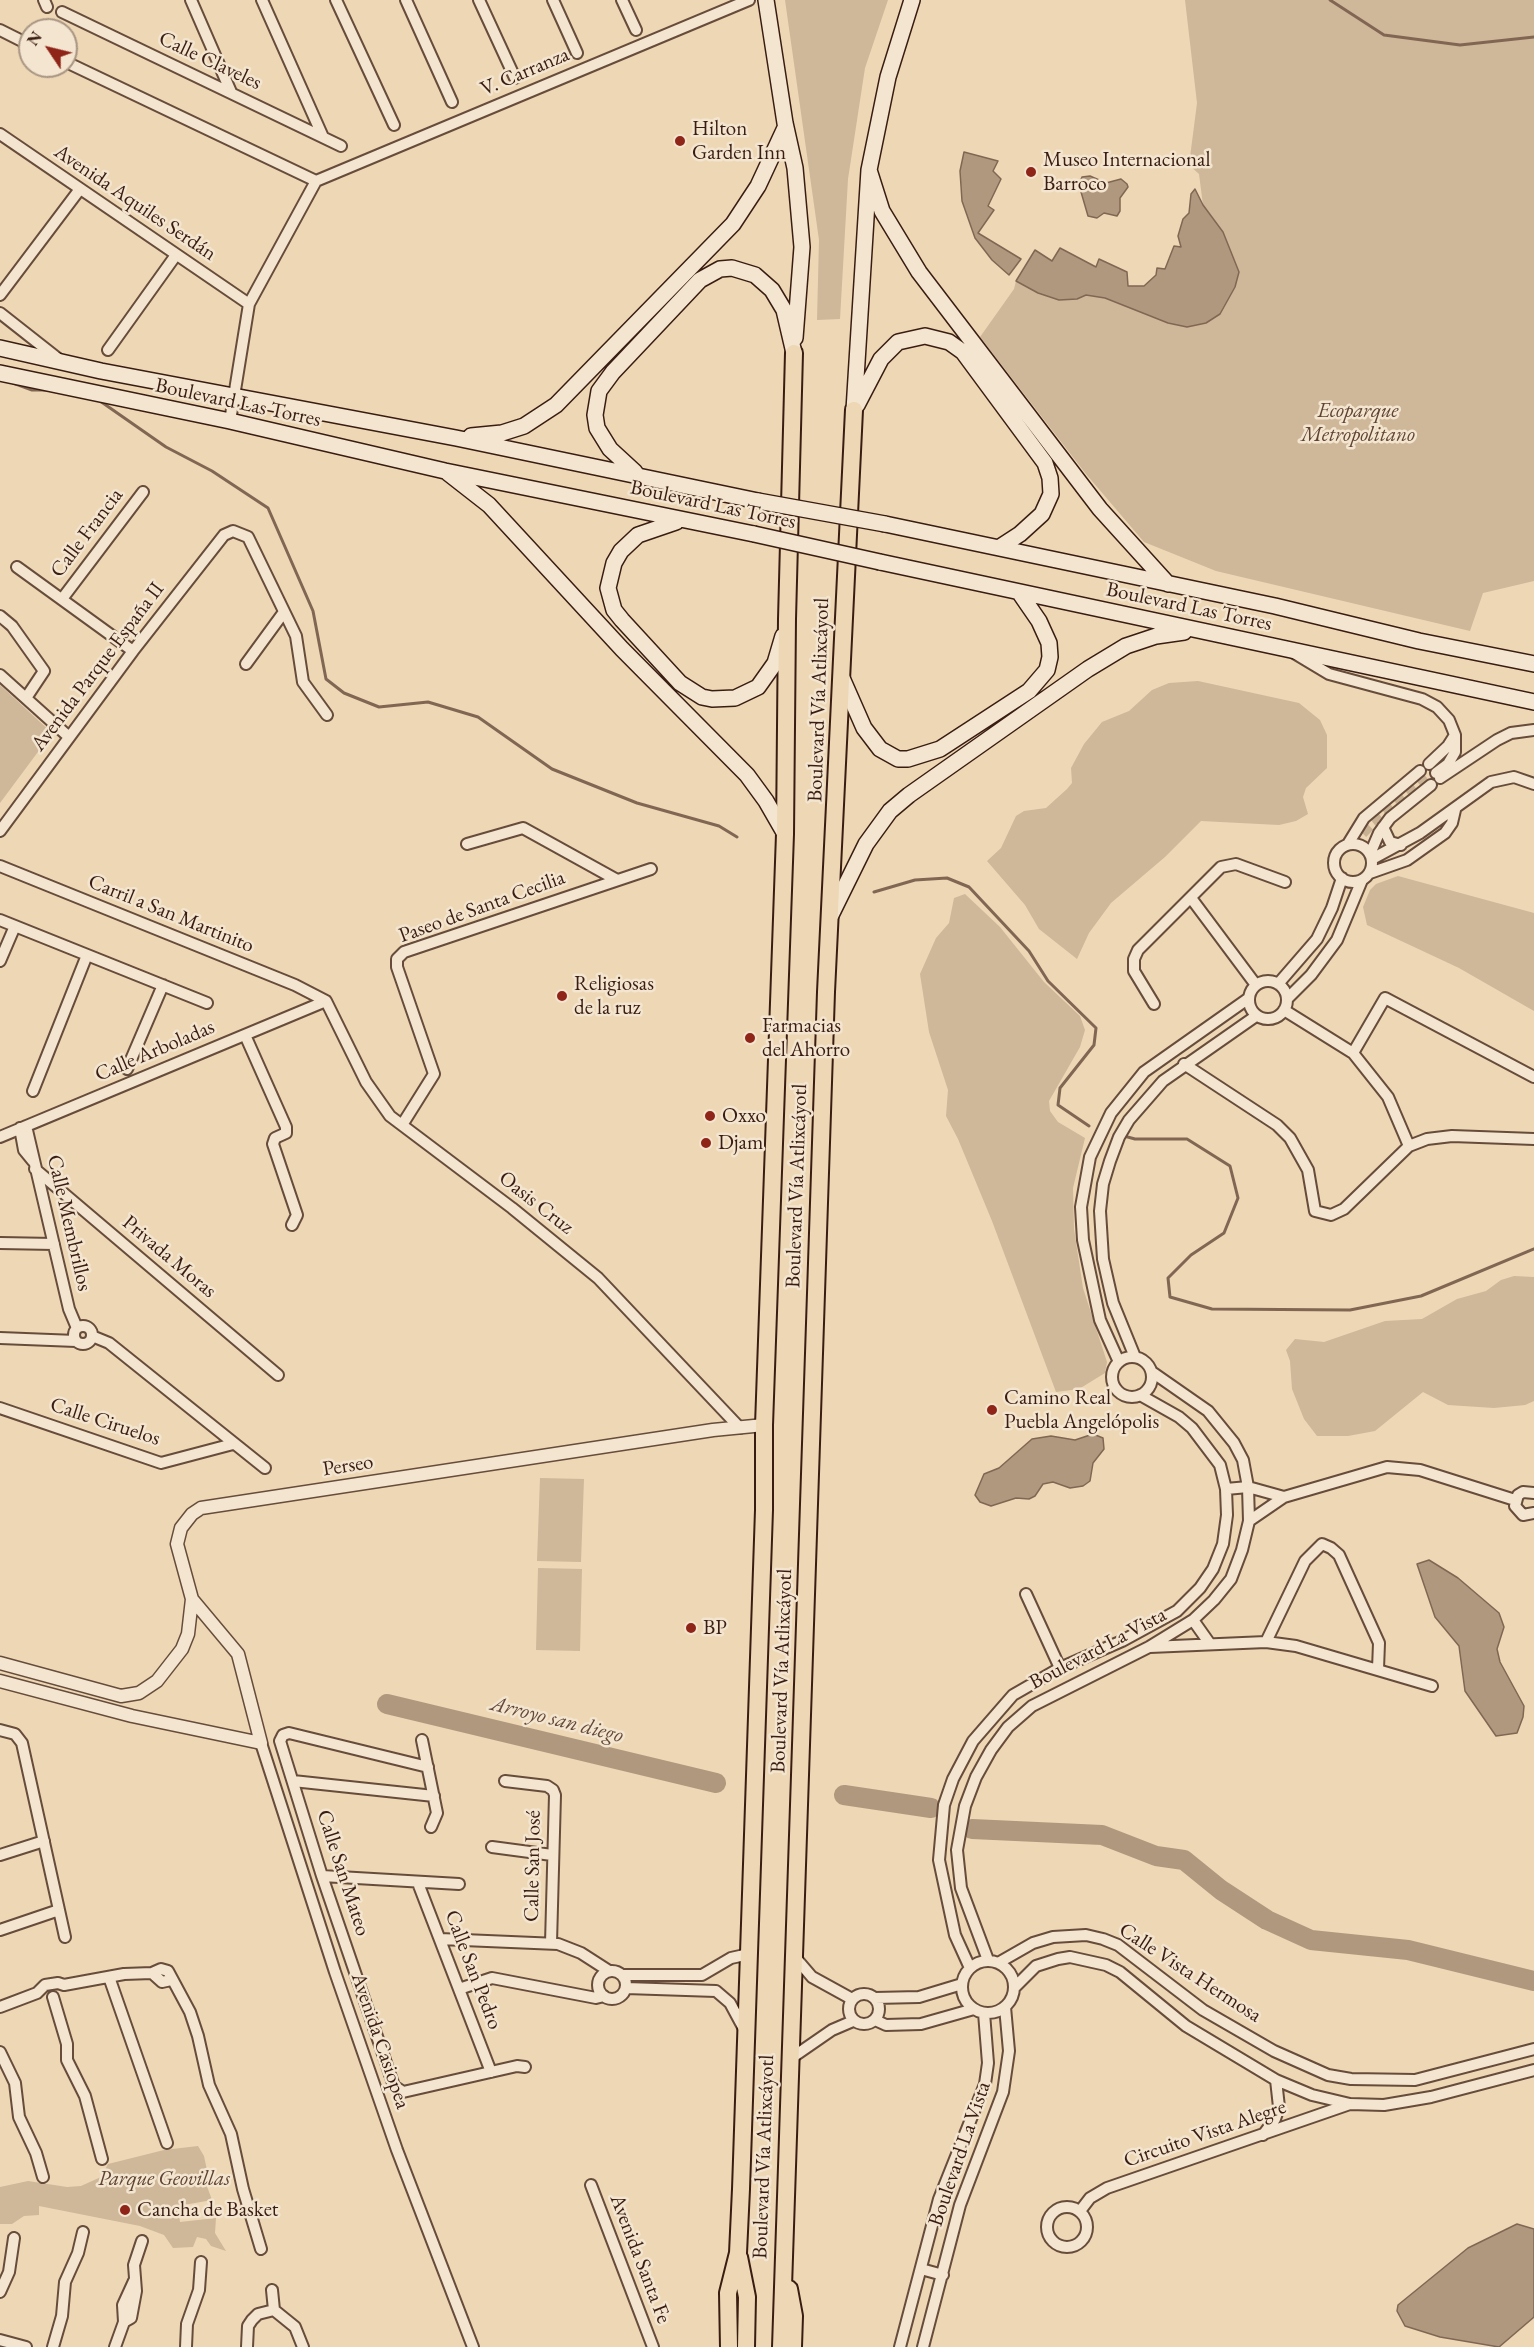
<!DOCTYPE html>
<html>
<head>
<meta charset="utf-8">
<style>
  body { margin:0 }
  #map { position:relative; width:1534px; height:2347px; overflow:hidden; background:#edd7b5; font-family:"EB Garamond",serif }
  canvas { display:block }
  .north { position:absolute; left:18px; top:18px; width:60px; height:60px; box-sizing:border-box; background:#f3e5cf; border:2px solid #a99583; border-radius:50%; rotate:305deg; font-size:16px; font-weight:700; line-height:24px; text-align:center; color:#3a1d12 }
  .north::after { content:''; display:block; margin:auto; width:21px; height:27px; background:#8f2418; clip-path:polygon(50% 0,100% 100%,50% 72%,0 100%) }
</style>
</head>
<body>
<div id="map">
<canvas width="1534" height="2347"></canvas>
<div class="north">N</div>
</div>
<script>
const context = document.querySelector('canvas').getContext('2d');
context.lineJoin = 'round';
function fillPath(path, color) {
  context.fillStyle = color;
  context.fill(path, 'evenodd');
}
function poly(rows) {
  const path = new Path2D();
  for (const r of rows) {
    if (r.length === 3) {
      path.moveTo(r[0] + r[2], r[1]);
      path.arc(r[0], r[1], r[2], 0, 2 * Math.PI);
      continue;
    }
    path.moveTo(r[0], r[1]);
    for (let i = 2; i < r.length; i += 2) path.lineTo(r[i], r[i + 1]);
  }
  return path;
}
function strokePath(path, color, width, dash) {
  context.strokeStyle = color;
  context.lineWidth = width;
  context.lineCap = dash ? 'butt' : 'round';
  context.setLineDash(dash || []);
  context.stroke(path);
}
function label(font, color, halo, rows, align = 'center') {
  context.font = font + ' "EB Garamond",serif';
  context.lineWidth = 5;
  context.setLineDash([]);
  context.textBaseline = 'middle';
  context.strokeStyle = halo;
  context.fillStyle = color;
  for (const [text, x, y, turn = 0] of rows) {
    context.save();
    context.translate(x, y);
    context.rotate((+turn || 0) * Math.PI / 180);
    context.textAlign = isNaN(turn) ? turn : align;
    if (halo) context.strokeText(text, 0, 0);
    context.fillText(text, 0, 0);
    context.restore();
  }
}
fillPath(poly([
  [785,0,888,0,865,68,848,179,840,319,817,320,819,240],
  [1185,0,1534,0,1534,581,1483,593,1470,631,1216,571,1144,542,1086,474,980,337,1014,289,1016,281,1038,293,1077,299,1085,295,1105,298,1168,323,1187,327,1206,323,1220,314,1235,287,1223,232,1203,205,1199,174,1189,165,1197,103],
  [1198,681,1299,703,1320,720,1327,735,1327,768,1306,788,1303,797,1308,814,1296,821,1279,825,1201,821,1165,857,1111,903,1089,933,1077,959,1039,929,1025,905,987,861,1001,848,1016,816,1024,811,1046,808,1067,789,1072,783,1071,768,1084,744,1102,722,1129,711,1152,690,1169,683],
  [0,685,52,733,0,803],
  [1398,876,1534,913,1534,1011,1459,968,1367,925,1363,907,1370,890,1376,884],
  [965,894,1000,927,1044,982,1080,1016,1085,1030,1080,1047,1049,1101,1050,1111,1058,1122,1085,1138,1073,1188,1074,1229,1083,1288,1107,1362,1105,1373,1079,1389,1056,1392,992,1221,958,1139,946,1116,948,1090,929,1032,920,974,936,938,949,923,954,898],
  [1514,1276,1534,1277,1534,1401,1525,1405,1494,1408,1448,1405,1423,1392,1375,1431,1348,1436,1317,1436,1304,1419,1292,1389,1290,1361,1286,1350,1295,1339,1324,1342,1385,1321,1422,1319,1457,1299,1486,1291,1501,1280],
  [540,1478,584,1479,581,1562,537,1561],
  [538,1568,582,1569,580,1651,536,1650],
  [198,2146,204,2156,207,2170,205,2181,212,2200,178,2206,180,2222,216,2218,215,2233,226,2251,211,2246,206,2239,197,2237,193,2247,173,2248,164,2235,140,2226,39,2206,39,2215,24,2216,12,2224,0,2224,0,2187,28,2181,67,2187,81,2186,101,2177,108,2164,164,2150]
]), '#cfb799');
const water = poly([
  [964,152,998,161,993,171,1001,179,988,206,994,210,978,233,1021,259,1009,275,992,260,975,238,962,201,960,171,964,152],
  [1090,176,1106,183,1121,179,1127,184,1128,187,1120,198,1120,211,1117,216,1104,213,1097,218,1088,216,1079,185,1082,177,1090,176],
  [1195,189,1203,205,1223,232,1239,272,1235,287,1220,314,1206,323,1187,327,1168,323,1105,298,1086,295,1077,299,1059,300,1038,293,1016,281,1035,250,1052,261,1060,248,1096,267,1099,259,1127,272,1128,286,1144,286,1156,275,1157,268,1165,269,1174,246,1181,247,1178,236,1183,219,1189,213,1191,194,1195,189],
  [1093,1434,1103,1438,1104,1449,1093,1463,1090,1481,1083,1486,1070,1488,1053,1482,1043,1484,1035,1496,1029,1499,1016,1498,991,1506,980,1502,975,1495,984,1474,999,1468,1032,1439,1051,1436,1075,1440,1093,1434],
  [1429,1560,1458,1578,1499,1613,1504,1627,1497,1649,1500,1662,1524,1706,1523,1717,1517,1733,1496,1736,1465,1691,1459,1646,1435,1617,1417,1564,1429,1560],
  [1517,2224,1534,2229,1534,2317,1499,2347,1440,2337,1405,2326,1397,2311,1398,2305,1468,2248,1517,2224]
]);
fillPath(water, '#b0987e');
strokePath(water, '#816753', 1.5);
strokePath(poly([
  [1330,0,1384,35,1460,45,1534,37],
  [13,383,32,390,47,390],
  [100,401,166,447,212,471,268,508,313,611,326,679,344,693,379,707,428,702,478,717,552,769,637,803,719,826,737,837],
  [874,892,915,880,947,878,969,887,1029,951,1048,981,1096,1028,1094,1045,1060,1088,1058,1105,1089,1126],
  [1124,1136,1135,1139,1187,1139,1230,1166,1238,1198,1224,1233,1191,1255,1168,1278,1170,1297,1212,1309,1350,1310,1421,1296,1534,1249]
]), '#816753', 3);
strokePath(poly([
  [387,1704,716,1783],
  [844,1795,931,1808],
  [972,1829,1102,1835,1156,1856,1184,1860,1221,1890,1267,1920,1311,1940,1408,1950,1534,1981]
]), '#b0987e', 20);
strokePath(poly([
  [1352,844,1373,823,1436,773]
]), '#c9b294', 10, [10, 5]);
const minor = poly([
  [44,0,47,7],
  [191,0,231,92],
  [262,0,323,137],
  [336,0,394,125],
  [406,0,452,102],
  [479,0,515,78],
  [553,0,577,53],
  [622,0,636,30],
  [62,12,341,146],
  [0,30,30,45],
  [66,62,316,181],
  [0,134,249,304],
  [316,181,749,0],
  [0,295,80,189],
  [0,313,61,361],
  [108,350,176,255],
  [230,421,249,304,316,181],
  [17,567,133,651],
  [62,599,143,492],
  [0,616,12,626,44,671,26,698],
  [1294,653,1329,674,1422,699,1437,707,1449,720,1455,735,1448,746,1429,764],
  [246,664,284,612],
  [0,675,69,737],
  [1436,773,1448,764,1455,752,1455,735],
  [1440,778,1497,740,1511,733,1534,730],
  [1383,827,1390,842,1401,845],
  [0,831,133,651,224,535,233,531,248,537,296,636,303,682,327,715],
  [467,844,523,828,617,880],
  [1348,844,1364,818,1420,771],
  [1353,863,19],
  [1370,854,1379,833,1390,818,1431,785],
  [1372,859,1420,833,1491,782,1514,777,1534,784],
  [0,866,295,985,326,1001],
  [1370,873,1407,860,1445,833,1452,823,1455,810],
  [1191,898,1256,985],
  [0,920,207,1003],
  [0,961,15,926],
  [1268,1000,19],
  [1278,984,1317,939,1332,908,1342,878],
  [1288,998,1311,975,1337,940,1362,880],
  [326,1001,366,1082,390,1116,512,1208,598,1278,740,1428],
  [1154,1004,1134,971,1134,959,1138,950,1221,867,1236,864,1285,882],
  [1284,1010,1353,1053,1388,1097,1409,1146],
  [245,1035,286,1127,286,1133,275,1138,273,1144,297,1215,292,1225],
  [1353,1053,1385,998,1534,1077],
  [1184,1064,1277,1125,1290,1138,1308,1170,1315,1211,1331,1215,1344,1209,1409,1146,1427,1139,1452,1136,1534,1139],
  [127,1069,163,985],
  [33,1091,87,955],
  [402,1125,434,1074,397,967,397,959,404,952,651,869],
  [26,1126,69,1309,77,1328],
  [20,1128,24,1150,33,1161],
  [0,1137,326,1001],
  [35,1169,278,1375],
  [0,1243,54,1244],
  [83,1335,9],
  [92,1336,109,1343,265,1468],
  [0,1338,76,1341],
  [1135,1357,1113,1303,1103,1259,1100,1211,1103,1184,1110,1161,1119,1137,1129,1120,1163,1081,1256,1016],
  [1132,1377,20],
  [1119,1362,1100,1320,1083,1240,1081,1207,1090,1157,1111,1113,1144,1072,1249,998],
  [0,1408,161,1463,233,1444],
  [1226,1489,1248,1487,1284,1497],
  [1534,1493,1523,1492,1518,1495,1515,1506,1523,1515,1534,1513],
  [1249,1521,1284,1497,1387,1467,1420,1470,1515,1500],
  [1026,1594,1060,1668],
  [1193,1620,1210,1644],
  [1266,1642,1305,1561,1322,1544,1331,1548,1339,1555,1379,1643,1378,1669],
  [1150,1647,1266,1642,1296,1646,1432,1686],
  [0,1730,15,1734,22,1743,65,1937],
  [422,1740,437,1813,431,1827],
  [261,1743,335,1972,397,2150,473,2347],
  [428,1767,289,1733,283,1735,280,1741,322,1876,394,2086,403,2092,517,2066,525,2067],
  [293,1781,434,1796],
  [505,1781,547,1786,553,1790,555,1795,551,1943],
  [492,1847,552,1855],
  [0,1855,44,1841],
  [322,1876,459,1884],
  [418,1883,491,2072],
  [0,1930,59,1910],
  [440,1939,558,1944,581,1953,609,1971],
  [794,1956,812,1977,852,1999],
  [988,1960,961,1888,957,1850,965,1806,976,1777,991,1750,1008,1727,1032,1706,1149,1647,1193,1620,1214,1600,1231,1579,1242,1550,1249,1521,1248,1487,1243,1460,1234,1443,1208,1411,1152,1372],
  [988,1987,26],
  [998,1963,1033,1943,1053,1937,1086,1935,1103,1939,1118,1945,1203,2010,1274,2051,1328,2075,1351,2079,1415,2080,1534,2049],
  [970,1968,955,1935,939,1860,944,1805,953,1779,973,1741,1013,1695,1060,1668,1122,1641,1177,1611,1200,1588,1213,1569,1223,1544,1227,1515,1226,1489,1220,1465,1192,1428,1179,1417,1140,1395],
  [612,1985,14],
  [152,1973,162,1982,171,1980],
  [623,1975,702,1975,731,1958,749,1954],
  [109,1977,167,2143],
  [626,1988,716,1991,730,2003,744,2029],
  [1014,1988,1036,1966,1058,1959,1070,1957,1106,1965,1120,1972,1186,2026,1276,2080,1312,2095,1350,2104,1384,2105,1431,2097,1534,2070],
  [459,1989,492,1978,596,1998,604,1996],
  [864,2009,15],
  [53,1997,67,2044,67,2060,85,2096,102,2159],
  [875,1998,919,1997,962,1984],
  [0,2007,37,1993,45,1985,58,1983,64,1985,124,1974,152,1973,161,1969,168,1971,190,2012,198,2036,209,2085,231,2134,243,2189,261,2249],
  [875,2020,886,2025,921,2024,974,2009],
  [0,2052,15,2083,19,2117,36,2153,43,2177],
  [790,2059,832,2030,853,2021],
  [1263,2135,1275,2119,1279,2107,1276,2080],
  [591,2185,653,2347],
  [1067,2227,20],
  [1080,2211,1090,2198,1107,2188,1350,2104],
  [921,2269,943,2275],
  [272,2290,274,2310],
  [0,2292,9,2272,14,2238],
  [274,2310,295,2327,303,2347],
  [124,2322,123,2305,134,2281],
  [0,2340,26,2347],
  [53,2347,62,2316,65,2282,78,2253,83,2232],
  [115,2347,124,2322,131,2318,136,2291,134,2265,142,2241],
  [186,2347,187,2324,199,2290,201,2262],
  [247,2347,248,2326,252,2320,258,2314,274,2310],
  [900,2347,939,2199,985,2084,988,2063,984,2013],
  [923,2347,960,2205,1003,2092,1009,2051,1005,2007]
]);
const tertiary = poly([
  [0,1663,121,1696,139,1693,157,1681,182,1649,188,1634,192,1599],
  [0,1681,132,1716,261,1743,238,1654,192,1599,177,1544,181,1528,192,1514,201,1508,713,1430,764,1425]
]);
const secondary = poly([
  [766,0,785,123,795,168,802,247,795,338],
  [869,170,882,211,919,272,1100,509,1168,584],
  [0,348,101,371,456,438,758,501],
  [0,373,230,421,445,471,754,534],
  [857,405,881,359,898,342,925,336,949,342,963,352,1045,463,1050,478,1051,494,1042,514,1020,534,1000,547],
  [854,410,869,170,888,77,912,0],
  [471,436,502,433,524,426,556,405,733,224,758,186,785,128],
  [635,472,610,449,597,428,595,415,599,391,613,372,700,280,720,269,732,268,755,275,772,290,784,310,794,353],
  [448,473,489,505,622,649,747,775,766,801,785,834],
  [676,522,638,535,621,551,614,563,608,588,614,610,622,620,680,683,702,697,712,699,735,698,758,687,775,663,783,636],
  [885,524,1275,606,1419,641,1534,664],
  [880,562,1534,702],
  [842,678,864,728,880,749,898,759,908,759,940,749,1029,691,1047,670,1050,657,1049,643,1039,621,1019,592],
  [831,915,866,844,890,811,909,795,1088,669,1126,646,1156,636,1184,632]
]);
const primary = poly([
  [739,2257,747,2297,746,2347],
  [789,2289,794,2316,793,2347],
  [729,2347,728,2293,738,2253,741,2189,764,1510,764,1425,785,834,787,619,794,353],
  [781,2347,826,992,854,410]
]);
strokePath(minor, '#674c3b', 14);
strokePath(tertiary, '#674c3b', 15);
strokePath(secondary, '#3a1d12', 18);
strokePath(primary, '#3a1d12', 20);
strokePath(minor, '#f3e5cf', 10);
strokePath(tertiary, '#f3e5cf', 12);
strokePath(secondary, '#f3e5cf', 15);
strokePath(primary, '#edd7b5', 16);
const secondaryBridge = poly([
  [758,501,885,524],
  [754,534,880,562]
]);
strokePath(secondaryBridge, '#3a1d12', 18, []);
strokePath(secondaryBridge, '#f3e5cf', 15);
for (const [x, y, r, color] of [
  [680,141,6,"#8f2418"],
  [1031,172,6,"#8f2418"],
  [562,996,6,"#8f2418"],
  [750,1038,6,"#8f2418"],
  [710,1116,6,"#8f2418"],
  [706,1143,6,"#8f2418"],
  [992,1410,6,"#8f2418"],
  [691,1628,6,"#8f2418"],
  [125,2210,6,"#8f2418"]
]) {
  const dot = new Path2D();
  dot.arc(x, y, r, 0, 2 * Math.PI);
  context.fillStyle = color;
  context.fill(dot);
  strokePath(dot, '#f3e5cf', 2);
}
label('21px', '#3a1d12', '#f3e5cf', [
  ["Calle Claveles",210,61,25],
  ["V. Carranza",525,72,-23],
  ["Avenida Aquiles Serdán",135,203,34],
  ["Boulevard Las Torres",238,403,12],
  ["Boulevard Las Torres",713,505,12],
  ["Calle Francia",87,533,-53],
  ["Boulevard Las Torres",1189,607,12],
  ["Avenida Parque España II",98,667,-53],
  ["Boulevard Vía Atlixcáyotl",819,700,-88],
  ["Paseo de Santa Cecilia",482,907,-20],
  ["Carril a San Martinito",171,914,22],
  ["Calle Arboladas",155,1051,-23],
  ["Boulevard Vía Atlixcáyotl",797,1186,-88],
  ["Oasis Cruz",536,1203,38],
  ["Calle Membrillos",69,1223,77],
  ["Privada Moras",169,1257,40],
  ["Calle Ciruelos",105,1422,18],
  ["Perseo",348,1466,-9],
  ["Boulevard La Vista",1098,1649,-28],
  ["Boulevard Vía Atlixcáyotl",782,1671,-88],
  ["Calle San José",533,1866,-89],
  ["Calle San Mateo",343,1873,72],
  ["Calle San Pedro",473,1970,69],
  ["Calle Vista Hermosa",1190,1973,33],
  ["Avenida Casiopea",380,2041,71],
  ["Circuito Vista Alegre",1205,2134,-19],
  ["Boulevard La Vista",960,2154,-71],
  ["Boulevard Vía Atlixcáyotl",764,2157,-88],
  ["Avenida Santa Fe",640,2259,69]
]);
label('21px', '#3a1d12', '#f3e5cf', [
  ["Hilton",692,129],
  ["Garden Inn",692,153],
  ["Museo Internacional",1043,160],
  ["Barroco",1043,184],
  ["Religiosas",574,984],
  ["de la ruz",574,1008],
  ["Farmacias",762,1026],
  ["del Ahorro",762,1050],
  ["Oxxo",722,1116],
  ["Djam",718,1143],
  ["Camino Real",1004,1398],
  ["Puebla Angelópolis",1004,1422],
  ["BP",703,1628],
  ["Cancha de Basket",137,2210]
], 'left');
label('italic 21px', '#5f4434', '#f3e5cf', [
  ["Ecoparque",1358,411],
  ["Metropolitano",1358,435],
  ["Parque Geovillas",164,2179]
]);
label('italic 22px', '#634838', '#f3e5cf', [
  ["Arroyo san diego",557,1720,14]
]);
</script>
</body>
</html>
